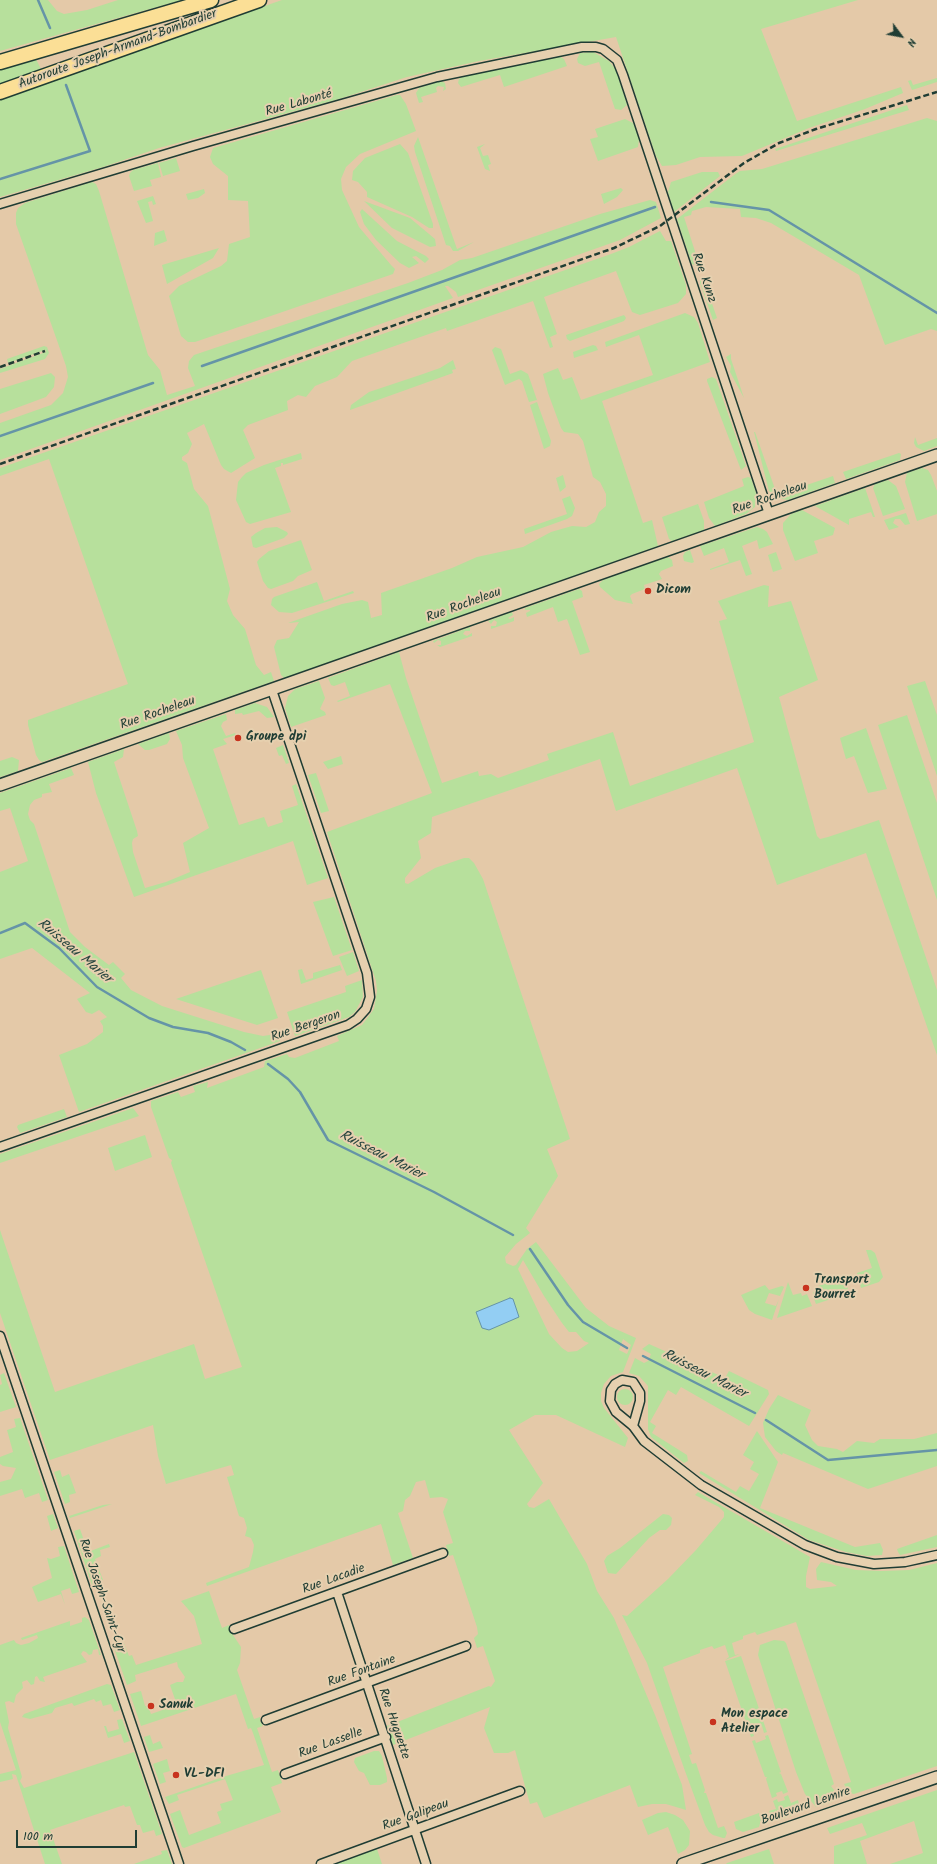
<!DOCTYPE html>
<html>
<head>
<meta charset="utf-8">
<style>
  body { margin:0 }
  #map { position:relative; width:937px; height:1864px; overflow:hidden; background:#e4c9a8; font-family:Kalam,sans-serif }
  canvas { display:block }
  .north { position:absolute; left:881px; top:16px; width:40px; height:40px; -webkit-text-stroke:3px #e6d0af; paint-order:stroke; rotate:122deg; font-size:11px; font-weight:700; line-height:16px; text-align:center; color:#1f3d34 }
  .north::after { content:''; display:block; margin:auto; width:14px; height:18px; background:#1f3d34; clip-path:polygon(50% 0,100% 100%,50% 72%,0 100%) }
  .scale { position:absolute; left:16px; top:1830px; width:121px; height:18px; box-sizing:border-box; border:2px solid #1f3d34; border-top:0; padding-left:5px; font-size:12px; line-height:14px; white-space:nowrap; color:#1f3d34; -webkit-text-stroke:3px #e6d0af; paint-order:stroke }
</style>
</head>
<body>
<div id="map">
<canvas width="937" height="1864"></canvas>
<div class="north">N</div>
<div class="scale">100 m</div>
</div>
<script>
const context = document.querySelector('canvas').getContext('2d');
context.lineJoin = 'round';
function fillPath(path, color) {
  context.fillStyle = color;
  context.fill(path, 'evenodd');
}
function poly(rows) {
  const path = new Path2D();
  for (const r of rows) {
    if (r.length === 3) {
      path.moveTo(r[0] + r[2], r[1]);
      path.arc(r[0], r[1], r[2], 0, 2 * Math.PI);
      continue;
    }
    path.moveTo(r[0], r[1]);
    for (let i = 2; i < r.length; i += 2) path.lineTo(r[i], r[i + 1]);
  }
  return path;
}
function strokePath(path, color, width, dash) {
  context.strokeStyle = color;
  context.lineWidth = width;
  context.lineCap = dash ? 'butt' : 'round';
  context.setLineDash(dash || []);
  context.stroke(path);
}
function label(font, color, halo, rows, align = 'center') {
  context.font = font + ' Kalam,sans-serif';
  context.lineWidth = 4;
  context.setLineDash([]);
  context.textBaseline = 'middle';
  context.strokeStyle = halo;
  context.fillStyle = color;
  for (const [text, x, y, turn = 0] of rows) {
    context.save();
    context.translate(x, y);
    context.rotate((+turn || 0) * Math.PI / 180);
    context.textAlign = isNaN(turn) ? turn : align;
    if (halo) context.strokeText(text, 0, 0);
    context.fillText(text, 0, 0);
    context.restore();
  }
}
fillPath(poly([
  [0,0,48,0,57,11,64,14,87,10,118,0,182,0,0,51],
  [282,0,858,0,761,29,797,121,901,87,903,93,865,109,809,128,742,156,700,157,676,165,662,166,656,156,616,37,479,61,407,77,339,99,159,148,103,167,0,197,0,98],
  [593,52,609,61,616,70,627,105,621,110,615,109,599,62,585,66,578,63,577,59,580,53],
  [559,56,564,59,567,66,504,87,500,75,461,87,458,83,459,79,463,76],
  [36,59,41,69,0,85,0,70],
  [937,78,937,82,912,90,908,81,911,80,913,85],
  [441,81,445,83,446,89,443,91,444,87,438,86,436,88,437,92,421,97,423,102,419,103,416,93,419,88],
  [397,95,400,95,406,104,416,131,360,154,346,167,341,179,342,190,359,227,391,265,395,269,393,274,195,342,188,342,181,336,169,296,179,286,221,266,227,261,229,244,250,237,248,201,228,200,228,176,213,164,210,157,213,148],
  [907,105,909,110,776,151,775,149],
  [927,118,937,121,937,331,931,329,885,345,859,275,771,223,756,218,741,217,740,209,706,207,692,211,691,215,684,217,700,267,692,264,677,219,734,175,740,171,762,169],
  [625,119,633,123,639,139,638,147,598,161,590,139,598,137,595,129],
  [418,137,457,249,474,242,458,251,453,251,450,246,446,245,415,152,414,146],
  [400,144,408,153,433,224,433,228,429,228,412,217,367,197,367,192,358,182,352,180,353,171,365,158],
  [485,144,480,148,483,156,488,155,491,164,488,165,490,171,485,169,477,147],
  [176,158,180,171,163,176,159,163],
  [158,163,161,177,150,180,152,186,134,191,129,176,130,173,133,170],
  [702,172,718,172,720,176,674,212,668,192,671,182],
  [92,182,96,184,99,191,148,355,160,370,167,395,195,386,188,368,189,361,194,355,408,283,442,270,460,260,472,258,600,214,650,200,656,202,661,218,620,240,458,297,456,292,448,286,445,286,453,298,0,460,0,423,51,405,63,393,68,377,66,366,16,224,16,213,18,208,25,203],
  [621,188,623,190,617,197,604,204,601,194],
  [204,189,205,193,198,198,188,200,186,194],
  [153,196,156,204,153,205,152,201,148,202,153,221,146,223,137,201],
  [364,201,410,218,435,239,436,246,430,247,392,228],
  [362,209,397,241,426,256,429,259,425,263,416,256,412,257,419,263,409,268,400,263,376,240,364,224,360,212],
  [164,230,167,241,154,246,155,233],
  [660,231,666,241,671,241,686,285,686,294,678,303,640,315,632,312,616,271,544,297,557,334,550,337,553,347,550,348,533,301,447,331,446,328,352,361,337,377,315,386,306,397,298,395,287,401,288,410,248,425,243,430,255,458,231,473,224,469,221,465,204,424,187,433,192,444,188,453,182,457,182,460,187,463,194,489,208,506,230,589,227,601,233,615,245,629,256,665,264,675,271,672,274,681,42,762,39,760,36,755,28,725,28,720,128,684,49,459,0,476,0,468,611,254,629,247],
  [219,248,213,258,167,284,162,265],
  [707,276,708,278,704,280,717,318,713,320,700,283,700,279],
  [685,313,694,317,698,323,710,362,602,401,643,523,652,520,658,546,284,678,281,675,274,647,277,640,289,638,299,622,288,623,342,604,362,600,368,602,371,618,382,615,381,593,452,568,477,557,523,547,551,532,572,526,586,527,595,522,599,512,606,506,606,494,600,482,593,477,583,441,578,434,564,432,561,428,548,393,543,374,558,368,563,380,572,377,581,400,653,375,639,335,606,347,605,342],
  [624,315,626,318,624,321,570,341,567,339,566,335],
  [593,345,596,346,598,350,574,358,573,352],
  [44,346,47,347,49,353,45,359,0,373,0,369,46,352,45,350,8,363,7,359],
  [495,347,501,349,510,374,521,370,528,374,537,400,529,402,522,381,519,379,505,385,492,350],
  [731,354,731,359,744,398,730,372,731,366,726,357],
  [453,360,456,369,452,370,453,373,350,410,351,405,369,392,423,374,440,368],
  [51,373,55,377,54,387,46,397,0,414,0,389],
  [712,377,716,379,746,466,741,470,707,381,707,379],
  [537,402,551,441,550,446,544,449,530,405],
  [754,432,755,432,775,489,786,492,833,476,835,483,788,500,777,498,769,491],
  [915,437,918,445,937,438,937,446,924,451,916,447,914,443],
  [301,453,302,459,283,465,283,463,281,463,281,466,275,468,291,512,250,524,246,522,236,500,238,482,242,477,246,473,264,465],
  [899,453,901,454,900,460,846,479,843,472],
  [922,468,928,470,931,475,937,491,937,514,917,521,905,482,907,473],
  [563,475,566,487,560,492,556,478],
  [748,477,751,478,756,493,755,507,746,514,715,526,709,518,704,502,744,486,742,479],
  [888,480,896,486,905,509,883,516,873,488,875,484],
  [865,488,875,517,873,517,871,512,849,519,849,525,815,506],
  [570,496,575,508,572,516,567,519,525,534,524,529,567,514,562,499],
  [698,504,704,521,704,530,672,541,669,539,662,517],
  [802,510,835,528,833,535,814,541,818,553,795,561,783,530,783,523,791,514],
  [906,513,910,524,905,525,900,519,895,519,893,523,899,527,889,530,884,520],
  [277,527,287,532,288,534,284,538,256,548,253,547,251,537,256,533,265,528],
  [757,527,763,529,767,532,773,544,759,549,757,540,742,546,752,574,746,576,740,560,710,570,710,569,729,562,724,548,704,556,700,546],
  [301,540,312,570,298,576,293,581,271,589,268,588,263,581,257,562,259,559,269,551],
  [690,550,694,562,692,563,684,561,683,556,685,552],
  [776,552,782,569,773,572,768,555],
  [668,557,672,560,673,566,661,571,659,574,662,579,644,585,645,589,632,594,630,596,633,604,615,600,600,587,599,584,603,580],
  [317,582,324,601,353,591,354,593,292,613,279,612,271,605,272,599,274,597],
  [764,585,769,586,768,607,791,601,818,680,779,697,817,836,820,839,828,837,879,820,937,990,937,1055,866,853,777,885,737,768,616,811,600,759,432,817,431,833,418,841,421,858,405,878,405,883,408,884,435,868,464,858,469,858,474,863,483,879,570,1139,547,1149,558,1176,526,1228,530,1233,516,1244,505,1257,506,1263,513,1266,516,1265,527,1249,536,1242,586,1308,609,1326,636,1338,623,1372,611,1376,604,1384,601,1393,601,1401,604,1408,628,1438,625,1447,556,1415,535,1415,509,1430,543,1483,527,1504,529,1507,534,1508,549,1499,587,1564,597,1591,614,1618,655,1715,682,1785,686,1810,666,1804,652,1804,638,1807,630,1785,544,1818,537,1802,530,1804,515,1750,508,1753,494,1753,484,1728,490,1707,393,1745,387,1726,489,1686,491,1687,495,1681,483,1646,477,1648,474,1638,478,1634,477,1627,453,1555,449,1556,446,1545,453,1543,443,1512,448,1499,442,1497,430,1498,425,1480,416,1482,410,1496,405,1500,403,1511,398,1513,413,1558,393,1565,381,1524,207,1586,206,1583,249,1567,253,1552,254,1545,251,1538,245,1536,247,1528,244,1518,239,1516,227,1477,234,1475,231,1465,166,1484,158,1456,153,1425,50,1460,0,1313,0,1230,55,1392,194,1344,205,1379,242,1367,171,1163,172,1160,169,1158,151,1107,151,1101,178,1092,181,1097,195,1092,193,1086,208,1082,207,1088,264,1067,265,1061,287,1054,289,1057,295,1058,339,1041,337,1036,362,1025,374,1009,377,991,376,981,327,832,432,793,390,684,338,702,337,701,350,696,345,682,334,686,331,685,328,678,399,652,406,678,442,783,478,771,479,776,491,774,498,778,549,760,547,754,613,732,630,786,754,742,719,621,727,619,718,601],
  [523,1260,544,1296,562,1323,569,1332,576,1332,584,1341,589,1343,577,1351,568,1352,562,1348,549,1334,518,1269],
  [623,1339,631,1345,627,1354,619,1350],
  [579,589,582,591,583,597,572,601,590,652,580,655,567,619,558,622,553,607,527,617,526,613,530,611,530,610,525,610,525,608],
  [512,612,513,615,508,618,510,619,514,617,514,621,491,629,491,626,496,626,497,622,494,620,491,624,488,621],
  [470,627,470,631,465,631,463,634,467,636,472,633,472,636,440,647,437,645,441,645,441,641,438,640,434,643,433,641],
  [319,681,325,698,320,709,325,712,326,715,291,727,285,708,288,696,295,689],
  [925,681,937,715,937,776,907,686],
  [255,703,267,707,274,717,267,718,259,711,243,715,242,713,235,714,235,710],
  [226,714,227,720,223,722,221,726,226,736,235,733,236,735,223,739,227,744,213,749,239,825,264,817,268,827,283,822,280,811,298,805,292,786,296,784,328,878,307,885,293,841,134,897,96,793,88,762,124,749,123,757,114,762,137,831,138,836,133,839,132,843,133,852,145,888,166,882,190,872,183,843,209,828,183,758,182,745,176,731],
  [907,715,937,803,937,900,878,725],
  [866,728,887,789,868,793,854,756,846,759,840,738],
  [169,733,170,739,167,744,149,750,145,750,138,744],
  [283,745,289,763,286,764,282,755,279,756,276,748],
  [341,756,343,764,328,769,323,762],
  [12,757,19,760,18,771,0,777,0,761],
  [71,768,74,775,49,784,52,792,42,794,42,797,34,800,30,805,28,814,30,820,34,824,70,932,85,947,109,965,113,962,125,974,121,978,131,990,162,1006,244,1032,263,1036,276,1034,280,1037,280,1041,79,1112,59,1055,87,1044,103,1032,103,1026,100,1021,107,1017,99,1010,92,1014,86,1012,77,999,90,993,32,948,0,959,0,872,28,861,10,808,0,811,0,793],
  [316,773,329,811,321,813,308,775],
  [334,897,352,950,333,956,313,902],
  [353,952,359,971,347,976,339,957],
  [340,965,342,970,301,984,298,970,302,969,306,980,313,978,313,973],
  [261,970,278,1018,257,1025,176,999],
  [362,980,363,997,355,1012,349,1017,295,1036,287,1012,346,992,345,986],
  [133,1108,139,1116,0,1163,0,1154],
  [64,1109,67,1117,20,1133,17,1127,18,1125],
  [145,1135,152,1157,115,1171,108,1148],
  [866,1250,871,1250,875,1253,883,1277,879,1282,861,1288,857,1273,872,1268],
  [845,1277,849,1293,816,1304,813,1296,813,1292,816,1291,815,1287],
  [788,1282,793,1295,801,1293,802,1296,807,1294,812,1306,777,1318],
  [765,1285,769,1290,782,1286,784,1287,780,1296,769,1293,765,1303,776,1306,779,1299,772,1320,755,1314,749,1310,741,1295],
  [649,1344,725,1378,729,1371,768,1390,769,1394,749,1426,681,1387,676,1395,668,1390,650,1422,656,1426,652,1433,687,1455,688,1461,684,1463,651,1437,648,1429,648,1386,639,1376,629,1373,635,1358,644,1363,648,1361,651,1354,642,1349],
  [4,1373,16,1407,0,1412,0,1385,2,1384,0,1375],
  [625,1397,8],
  [778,1395,811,1410,805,1425,812,1440,818,1446,837,1449,843,1452,857,1441,874,1443,880,1439,914,1439,937,1433,937,1466,868,1489,783,1453,782,1455,776,1451,765,1437,763,1423,769,1409],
  [20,1418,48,1500,42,1502,39,1493,25,1498,22,1489,0,1496,0,1482,11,1479,16,1468,3,1466,0,1464,0,1457,13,1452,7,1430,16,1427,14,1419],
  [757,1431,778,1462,760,1508,855,1547,880,1543,883,1550,882,1555,867,1556,846,1552,809,1540,699,1473,701,1471,736,1492,740,1486,749,1491,759,1474,750,1469,754,1462,743,1455],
  [60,1470,62,1477,69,1474,76,1493,69,1495,70,1502,65,1504,54,1472],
  [698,1492,810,1557,806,1576,806,1587,810,1589,837,1586,831,1582,817,1580,816,1569,821,1562,856,1570,881,1571,909,1570,937,1563,937,1766,854,1794,849,1793,844,1784,851,1782,796,1622,757,1635,755,1632,743,1636,743,1639,732,1643,735,1655,740,1654,725,1660,729,1657,725,1645,714,1649,712,1646,700,1650,700,1653,663,1667,692,1754,689,1755,692,1764,696,1763,705,1790,704,1793,706,1793,718,1828,724,1826,727,1833,725,1838,723,1838,713,1835,709,1832,705,1825,685,1771,647,1663,622,1615,627,1616,668,1579,696,1550,724,1517,724,1512,719,1507,695,1495],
  [112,1504,70,1518,69,1516,103,1505],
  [53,1514,58,1528,51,1531,47,1516],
  [663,1514,669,1515,672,1518,671,1525,666,1530,660,1530,649,1538,616,1574,608,1573,604,1561,607,1556,620,1548],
  [80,1529,88,1552,109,1544,110,1547,100,1550,101,1556,95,1559,103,1580,98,1582,99,1586,93,1588,74,1531],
  [937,1535,937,1547,900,1555,898,1552,897,1549],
  [64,1546,79,1592,72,1594,70,1588,61,1591,65,1605,61,1594,38,1602,32,1587,52,1578,47,1558,51,1559,60,1556,58,1547],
  [209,1591,222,1628,229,1625,233,1635,241,1647,240,1663,237,1670,254,1719,260,1717,260,1721,263,1726,257,1728,272,1772,278,1770,282,1783,271,1787,281,1812,184,1848,182,1847,170,1814,180,1810,189,1835,221,1823,217,1812,222,1810,220,1804,233,1800,225,1779,177,1795,179,1800,169,1804,165,1797,226,1776,264,1765,253,1733,251,1728,248,1729,236,1694,141,1726,130,1694,141,1691,145,1706,148,1706,151,1714,177,1705,170,1685,177,1682,183,1682,185,1677,178,1667,177,1662,135,1675,136,1681,127,1685,113,1645,123,1641,129,1656,132,1655,136,1665,202,1644,194,1616,181,1601],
  [85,1617,89,1620,101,1655,99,1655,98,1649,93,1650,92,1654,89,1655,86,1652,83,1651,81,1654,87,1662,43,1677,45,1682,40,1681,37,1676,35,1677,34,1684,31,1685,27,1680,22,1682,23,1688,16,1695,14,1703,9,1701,5,1702,9,1722,8,1728,22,1777,20,1781,24,1788,134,1752,162,1834,156,1836,154,1830,143,1833,140,1825,137,1825,130,1806,125,1807,124,1805,50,1830,62,1864,45,1864,16,1775,12,1774,13,1779,0,1782,0,1774,16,1770,0,1722,0,1645,14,1640,16,1643,21,1645,29,1643,38,1638,37,1635,22,1640,21,1638,70,1621,70,1626,82,1622,82,1618],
  [774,1640,784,1641,786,1643,834,1784,831,1786,834,1790,832,1802,816,1807,805,1794,796,1772,758,1655,760,1645],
  [741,1656,767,1732,764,1733,762,1726,752,1730,754,1736,751,1737,725,1661],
  [107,1684,111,1685,120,1710,114,1712,111,1704,103,1706,101,1700,96,1702,94,1699,74,1706,72,1703,55,1708,52,1713,30,1719,22,1717,24,1714],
  [122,1719,130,1741,124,1743,121,1734,108,1738,104,1726,106,1726,108,1732,119,1729,117,1720],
  [150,1735,153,1744,160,1741,163,1748,149,1752,144,1737],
  [768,1735,781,1772,779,1773,781,1774,788,1792,783,1794,782,1791,776,1793,777,1796,772,1798,766,1779,767,1777,765,1777,752,1741,755,1740,756,1743,766,1739,765,1736],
  [374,1751,379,1751,382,1756,387,1778,387,1782,380,1785,370,1785,364,1773,359,1771,354,1762,355,1758],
  [167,1759,170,1771,163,1773,166,1782,160,1784,153,1764],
  [937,1790,937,1864,890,1864,923,1853,914,1821,860,1841,867,1864,834,1864,834,1846,867,1835,862,1823,830,1834,827,1828],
  [788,1795,791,1803,798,1800,800,1809,798,1813,777,1821,772,1819,769,1811,776,1809,773,1801,777,1799,778,1802,785,1800,784,1797],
  [666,1812,675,1815,683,1820,690,1831,689,1845,685,1850,678,1854,668,1827,648,1835,642,1820,658,1813],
  [759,1813,761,1820,759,1827,743,1832,736,1829,734,1822],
  [377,1849,382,1864,335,1864],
  [769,1849,774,1864,726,1864,727,1863],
  [167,1850,172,1864,134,1864,162,1854,161,1851]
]), '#b7e09c');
const water = poly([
  [510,1298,513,1299,519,1317,489,1330,482,1328,476,1312,510,1298]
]);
fillPath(water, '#93cef3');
strokePath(water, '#6594a7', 1);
strokePath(poly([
  [38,0,50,28],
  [0,179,90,151,66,85],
  [711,202,769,210,937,313],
  [202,366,655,207],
  [0,436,153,383],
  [0,933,25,923,59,948,97,987,149,1018,173,1027,208,1033,231,1042,245,1050],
  [268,1064,288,1079,300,1092,328,1140,434,1192,513,1235],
  [530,1249,568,1305,583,1322,627,1348],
  [643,1356,755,1413],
  [766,1420,828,1460,937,1450]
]), '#6594a7', 2.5);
const street = poly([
  [0,204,193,146,437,77,582,47,596,47,603,49,617,60,623,75,769,514],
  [0,1147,348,1025,357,1019,366,1009,370,997,367,973,272,690],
  [0,1336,179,1864],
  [633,1426,640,1401,640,1393,633,1382,622,1380,615,1384,611,1390,610,1401,616,1412,633,1426,644,1441,701,1485,805,1545,837,1557,874,1564,905,1562,937,1555],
  [337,1592,426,1864],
  [234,1629,443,1553],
  [266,1720,466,1646],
  [285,1774,386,1737],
  [321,1864,520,1791]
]);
const secondary = poly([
  [0,785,937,455],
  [683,1864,937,1777]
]);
const highway = poly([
  [0,62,211,0],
  [0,92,259,0]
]);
strokePath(street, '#1f3d34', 11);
strokePath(secondary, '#1f3d34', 14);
strokePath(highway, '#1f3d34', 17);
strokePath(street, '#e6d0af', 8);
strokePath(secondary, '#e6d0af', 11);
strokePath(highway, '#fbdf96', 14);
strokePath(poly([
  [0,367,45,351],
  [0,464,614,248,660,226,744,163,779,143,816,129,937,92]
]), '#1f3d34', 2.5, [6, 3]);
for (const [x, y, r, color] of [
  [648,591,4,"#c8321e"],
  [238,738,4,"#c8321e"],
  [806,1288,4,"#c8321e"],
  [151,1706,4,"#c8321e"],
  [713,1722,4,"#c8321e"],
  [176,1775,4,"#c8321e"]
]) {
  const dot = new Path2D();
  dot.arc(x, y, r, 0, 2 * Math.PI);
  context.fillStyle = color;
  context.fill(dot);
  strokePath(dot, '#e6d0af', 1.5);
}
label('13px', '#1f3d34', '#e6d0af', [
  ["Autoroute Joseph-Armand-Bombardier",118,50,-20],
  ["Rue Labonté",299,104,-16],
  ["Rue Kunz",703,278,71],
  ["Rue Rocheleau",770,499,-19],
  ["Rue Rocheleau",464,606,-20],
  ["Rue Rocheleau",158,714,-19],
  ["Rue Bergeron",306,1027,-19],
  ["Rue Lacadie",334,1580,-20],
  ["Rue Joseph-Saint-Cyr",101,1596,71],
  ["Rue Fontaine",362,1672,-20],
  ["Rue Huguette",393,1724,71],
  ["Rue Lasselle",331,1744,-20],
  ["Boulevard Lemire",806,1807,-19],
  ["Rue Galipeau",416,1816,-20]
]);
label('bold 13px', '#1f3d34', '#e6d0af', [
  ["Dicom",656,591],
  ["Groupe dpi",246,738],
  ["Transport",814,1281],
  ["Bourret",814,1296],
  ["Sanuk",159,1706],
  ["Mon espace",721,1715],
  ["Atelier",721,1730],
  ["VL-DFI",184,1775]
], 'left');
label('italic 14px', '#25443e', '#e6d0af', [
  ["Ruisseau Marier",74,952,40],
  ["Ruisseau Marier",381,1156,27],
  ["Ruisseau Marier",704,1375,27]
]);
</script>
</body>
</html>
